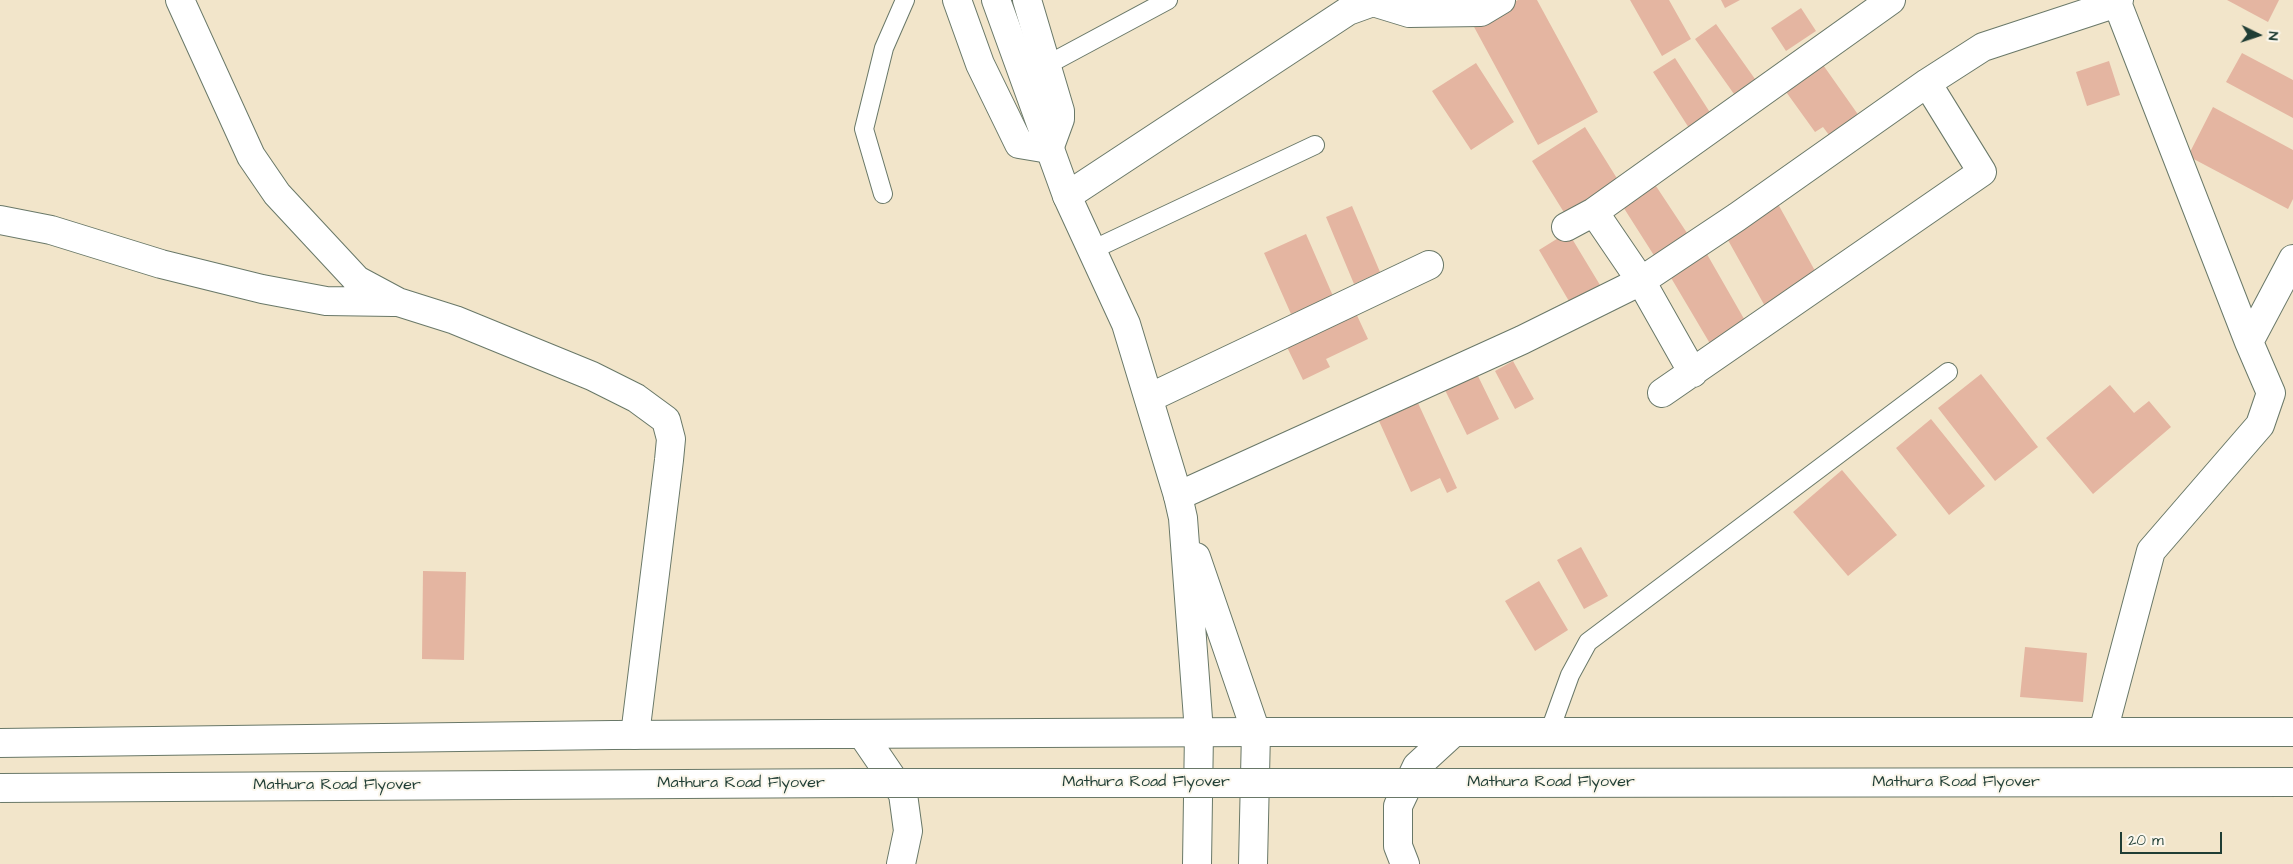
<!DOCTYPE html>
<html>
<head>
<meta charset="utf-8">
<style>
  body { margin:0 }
  #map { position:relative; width:2293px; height:864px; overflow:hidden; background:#f2e5ca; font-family:"Architects Daughter",sans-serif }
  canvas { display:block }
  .north { position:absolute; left:2233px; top:10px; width:50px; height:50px; -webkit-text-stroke:4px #fbf7ec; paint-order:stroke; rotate:94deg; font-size:14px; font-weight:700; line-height:20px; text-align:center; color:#1f3d34 }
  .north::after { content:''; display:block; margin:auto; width:18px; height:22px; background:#1f3d34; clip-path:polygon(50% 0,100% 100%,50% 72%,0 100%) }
  .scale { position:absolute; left:2120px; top:832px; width:102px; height:22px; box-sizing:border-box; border:2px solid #1f3d34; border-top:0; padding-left:6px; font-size:15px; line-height:18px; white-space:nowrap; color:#1f3d34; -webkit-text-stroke:4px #fbf7ec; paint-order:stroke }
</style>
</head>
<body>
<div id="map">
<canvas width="2293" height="864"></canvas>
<div class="north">N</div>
<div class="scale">20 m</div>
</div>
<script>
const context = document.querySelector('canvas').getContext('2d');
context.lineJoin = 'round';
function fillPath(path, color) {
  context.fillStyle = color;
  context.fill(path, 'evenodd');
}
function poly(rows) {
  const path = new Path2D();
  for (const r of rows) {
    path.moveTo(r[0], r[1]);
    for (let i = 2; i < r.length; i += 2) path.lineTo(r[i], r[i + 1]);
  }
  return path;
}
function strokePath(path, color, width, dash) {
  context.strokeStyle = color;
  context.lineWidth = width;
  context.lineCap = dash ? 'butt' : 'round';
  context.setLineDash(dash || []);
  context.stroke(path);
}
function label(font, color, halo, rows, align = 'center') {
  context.font = font + ' "Architects Daughter",sans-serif';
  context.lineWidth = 4;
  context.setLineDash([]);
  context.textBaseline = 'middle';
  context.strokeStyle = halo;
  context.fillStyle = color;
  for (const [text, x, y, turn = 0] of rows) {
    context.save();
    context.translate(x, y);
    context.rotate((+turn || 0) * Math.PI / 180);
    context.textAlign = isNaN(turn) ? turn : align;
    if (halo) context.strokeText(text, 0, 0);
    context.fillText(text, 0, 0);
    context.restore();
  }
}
fillPath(poly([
  [1518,0,1537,0,1598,112,1538,145,1473,25],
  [1630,0,1669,0,1691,39,1662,56],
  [1721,0,1740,0,1725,8],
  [2227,0,2279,0,2268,22],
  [1801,8,1816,31,1786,51,1771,28],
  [1716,24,1755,79,1734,94,1695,39],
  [2242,53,2293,80,2293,118,2226,82],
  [1675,58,1711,114,1689,128,1653,72],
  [2109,61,2120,95,2087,106,2076,72],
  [1821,62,1864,123,1835,143,1823,127,1815,132,1784,89],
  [1476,63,1514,122,1471,150,1432,91],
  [2213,107,2293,150,2293,199,2288,209,2188,156],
  [1585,127,1618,180,1565,214,1532,161],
  [1652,180,1689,236,1655,257,1620,202],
  [1778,204,1819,278,1766,308,1724,233],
  [1352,206,1380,272,1354,284,1326,217],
  [1568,232,1603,290,1573,308,1539,250],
  [1306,234,1333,296,1291,314,1264,253],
  [1704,249,1751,331,1715,352,1667,271],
  [1354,309,1368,339,1326,359,1330,367,1303,380,1285,343],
  [1513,361,1534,399,1515,409,1495,371],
  [1477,374,1499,419,1467,435,1445,390],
  [1981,374,2038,447,1995,481,1938,408],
  [2110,385,2134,413,2149,401,2171,427,2093,494,2046,438],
  [1418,403,1457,488,1447,493,1440,478,1411,492,1379,421],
  [1931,419,1985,486,1949,515,1896,448],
  [1842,470,1897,535,1848,576,1793,512],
  [1581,547,1608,596,1584,609,1557,560],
  [423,571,466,572,464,660,422,659],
  [1539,581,1568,630,1535,651,1505,601],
  [2025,647,2087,653,2083,702,2020,697]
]), '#e4b5a1');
const service = poly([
  [1047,65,1168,0],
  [883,194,864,129,884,48,905,0],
  [1092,250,1315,145],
  [1549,733,1570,675,1588,642,1948,372]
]);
const minor = poly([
  [180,0,251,156,277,194,357,280,398,302,455,320,592,376,636,398,666,420,671,439,669,460,635,735],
  [957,0,980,64,1019,144,1049,149,1060,119,1060,111,1027,0],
  [1067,196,1348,11,1373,2,1409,13,1481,12,1501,0],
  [1594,212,1641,281,1693,373],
  [0,220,51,230,161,264,262,289,326,301,393,302],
  [1566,227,1594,212,1891,0],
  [2249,342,2293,259],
  [1662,393,1982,172,1927,83],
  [1149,398,1429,265],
  [1178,496,1522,340,1641,281,1737,217,1927,83,1983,47,2117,3,2119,0],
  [2103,732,2151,551,2260,425,2271,393,2249,342,2116,0]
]);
const tertiary = poly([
  [996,0,1067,196,1126,324,1178,496,1183,518,1199,732,1197,864],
  [1196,557,1256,732,1253,864]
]);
const secondary = poly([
  [862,734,903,794,908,831,901,864],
  [0,743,613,735,1256,732,2293,732],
  [1405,864,1398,846,1398,806,1417,766,1453,733]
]);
const trunk = poly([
  [1480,783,2293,782]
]);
strokePath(service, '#697868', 20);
strokePath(minor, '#697868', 30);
strokePath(tertiary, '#697868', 30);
strokePath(secondary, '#697868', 30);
strokePath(trunk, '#697868', 30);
strokePath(service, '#fff', 18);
strokePath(minor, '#fff', 28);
strokePath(tertiary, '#fff', 28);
strokePath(secondary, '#fff', 28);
strokePath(trunk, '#fff', 28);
const trunkBridge = poly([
  [0,788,856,783,1480,783]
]);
strokePath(trunkBridge, '#697868', 30, []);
strokePath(trunkBridge, '#fff', 28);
label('16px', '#1f3d34', '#fbf7ec', [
  ["Mathura Road Flyover",1146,783],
  ["Mathura Road Flyover",1551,783],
  ["Mathura Road Flyover",1956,783],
  ["Mathura Road Flyover",741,784],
  ["Mathura Road Flyover",337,786]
]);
</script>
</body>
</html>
